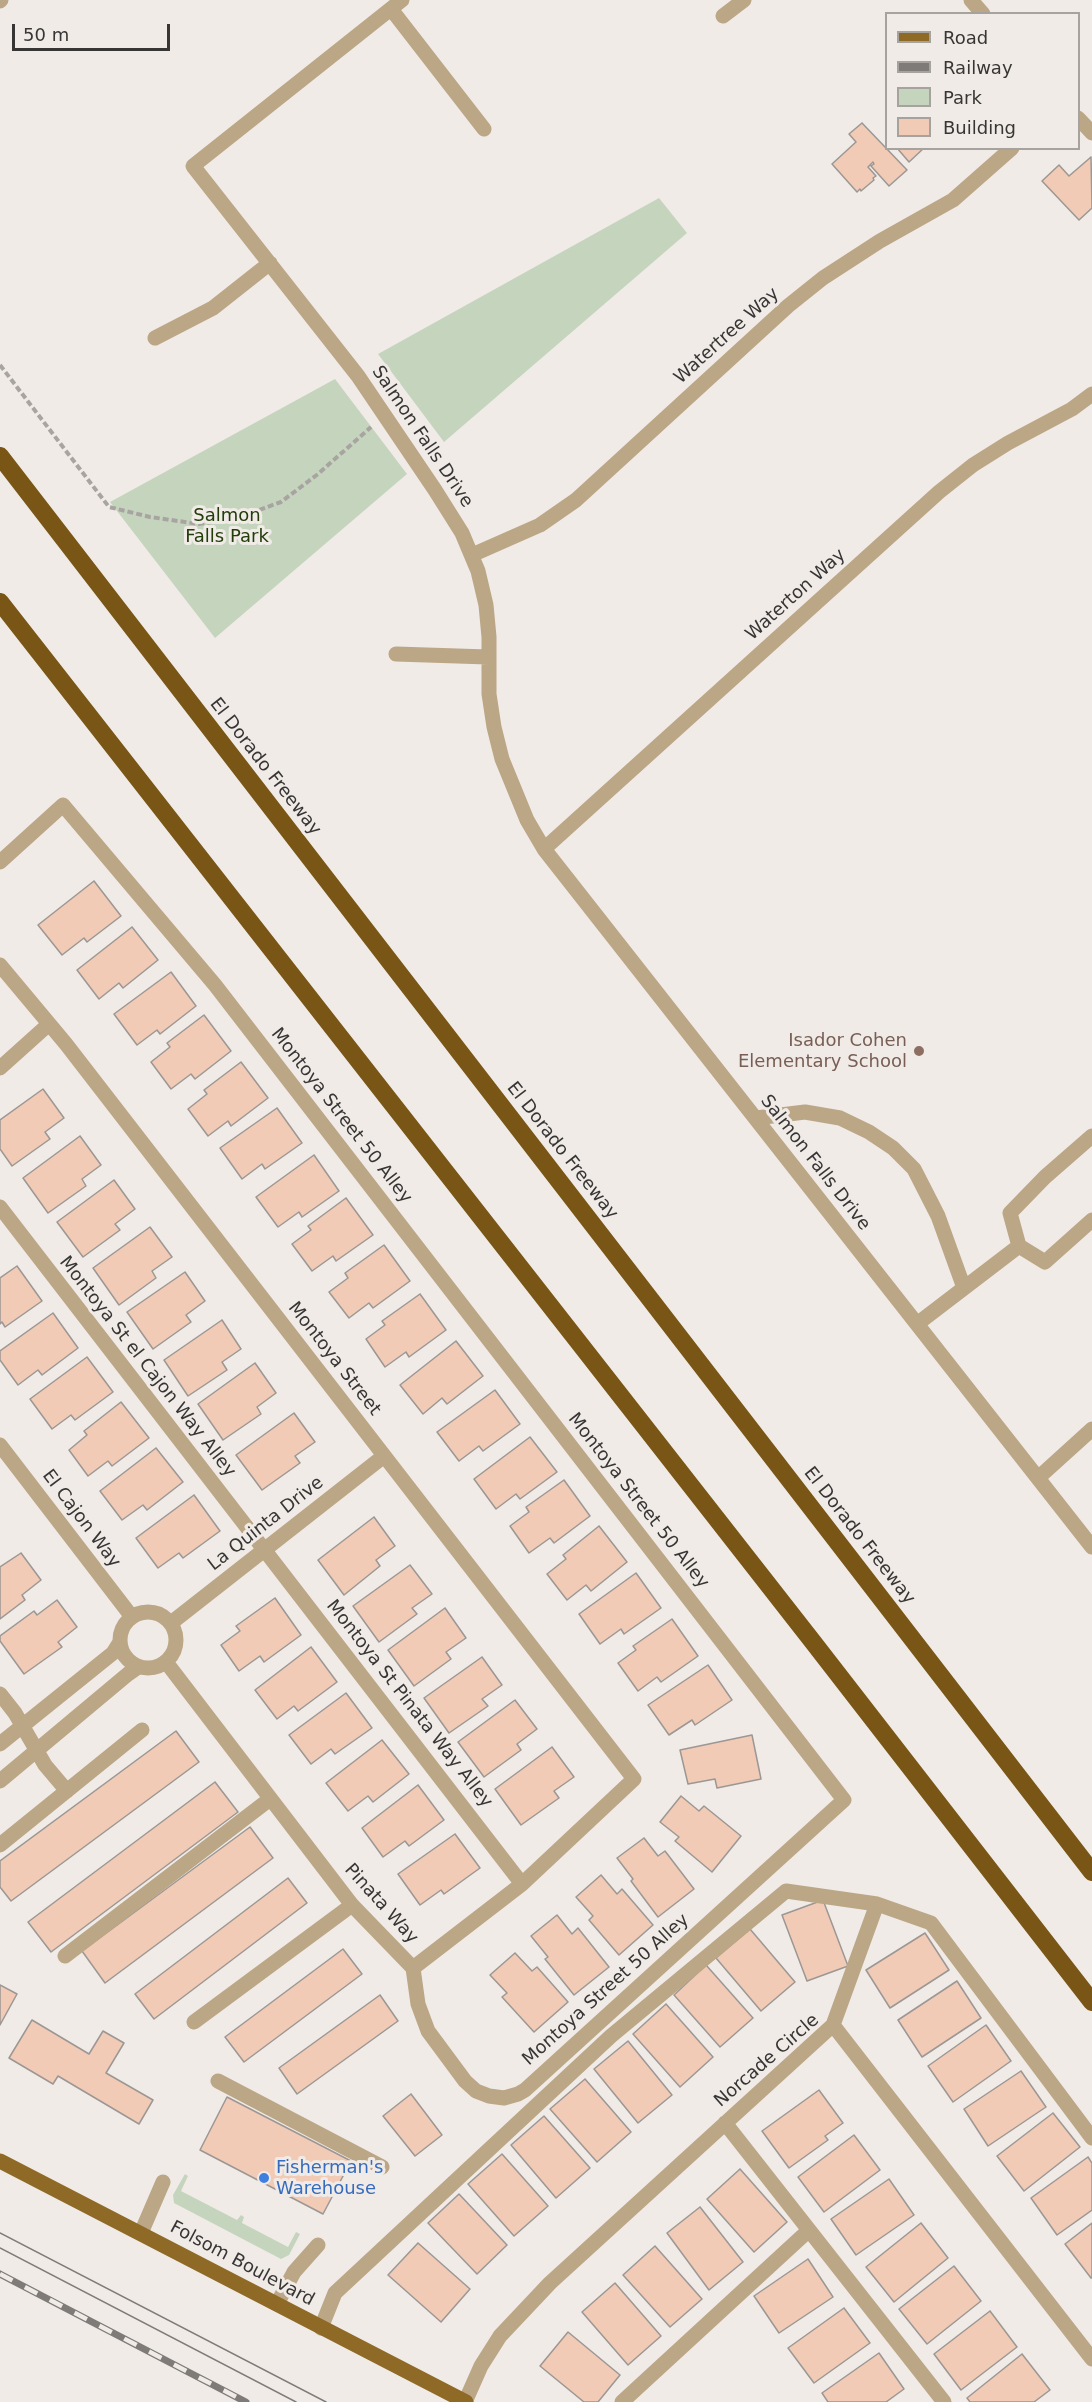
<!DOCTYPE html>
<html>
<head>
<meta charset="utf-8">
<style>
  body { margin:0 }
  #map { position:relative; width:1092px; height:2402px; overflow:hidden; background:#f0ebe7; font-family:"DejaVu Sans",sans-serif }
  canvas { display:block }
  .legend { position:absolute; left:885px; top:12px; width:195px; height:138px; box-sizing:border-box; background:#f0ebe7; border:2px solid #a6a39f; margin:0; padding:8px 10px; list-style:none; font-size:18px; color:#373634 }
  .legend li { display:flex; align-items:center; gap:12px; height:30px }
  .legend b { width:30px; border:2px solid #a6a39f }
  .scale { position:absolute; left:12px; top:24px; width:158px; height:27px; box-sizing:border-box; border:3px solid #373634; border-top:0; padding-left:8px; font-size:18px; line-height:21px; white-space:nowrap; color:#373634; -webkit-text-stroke:4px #f0ebe7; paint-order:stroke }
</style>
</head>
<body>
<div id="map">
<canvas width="1092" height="2402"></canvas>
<ul class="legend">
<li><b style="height:8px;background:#8f6926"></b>Road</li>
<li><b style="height:8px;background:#7e7b78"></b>Railway</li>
<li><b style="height:16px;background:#c5d5bd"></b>Park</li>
<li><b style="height:16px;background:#f1cbb5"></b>Building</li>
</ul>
<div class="scale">50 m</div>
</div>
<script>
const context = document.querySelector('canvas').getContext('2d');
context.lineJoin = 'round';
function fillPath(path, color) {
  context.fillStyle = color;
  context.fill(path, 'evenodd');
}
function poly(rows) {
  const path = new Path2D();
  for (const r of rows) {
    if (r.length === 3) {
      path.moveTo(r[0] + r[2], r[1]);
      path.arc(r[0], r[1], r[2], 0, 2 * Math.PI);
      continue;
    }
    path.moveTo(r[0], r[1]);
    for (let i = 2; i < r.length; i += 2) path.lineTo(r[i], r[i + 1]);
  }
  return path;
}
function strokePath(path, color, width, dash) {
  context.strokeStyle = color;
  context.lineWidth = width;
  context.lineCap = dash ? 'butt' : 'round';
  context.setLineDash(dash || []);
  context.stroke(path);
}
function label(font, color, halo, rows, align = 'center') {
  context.font = font + ' "DejaVu Sans",sans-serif';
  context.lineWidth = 6;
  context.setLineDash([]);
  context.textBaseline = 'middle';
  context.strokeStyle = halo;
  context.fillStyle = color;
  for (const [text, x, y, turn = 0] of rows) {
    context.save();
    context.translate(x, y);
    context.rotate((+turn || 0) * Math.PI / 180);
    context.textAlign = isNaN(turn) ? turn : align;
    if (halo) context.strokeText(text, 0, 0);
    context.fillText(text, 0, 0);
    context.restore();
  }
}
fillPath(poly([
  [659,198,687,233,444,442,378,354],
  [335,379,407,474,215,638,110,502],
  [185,2174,188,2176,181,2191,237,2220,241,2215,244,2217,242,2223,288,2247,296,2232,300,2234,289,2255,281,2259,174,2203,173,2195]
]), '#c5d5bd');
const building = poly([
  [862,123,907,170,889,186,871,166,874,164,873,162,868,167,876,176,873,178,874,180,861,191,860,189,857,192,832,164,856,142,849,134,862,123],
  [897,148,924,148,909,162,897,148],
  [1091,157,1092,208,1079,220,1042,181,1059,165,1069,176,1091,157],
  [94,881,121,916,87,942,84,938,62,955,38,925,94,881],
  [132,927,158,960,123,988,119,983,99,999,77,970,132,927],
  [171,972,196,1006,160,1034,157,1030,137,1045,114,1014,171,972],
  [204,1015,231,1051,195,1079,191,1074,171,1089,151,1062,170,1047,167,1043,204,1015],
  [241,1062,268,1098,231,1126,228,1121,208,1136,188,1109,207,1094,204,1090,241,1062],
  [43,1089,64,1118,45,1132,50,1139,12,1166,0,1149,0,1120,43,1089],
  [277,1108,302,1143,265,1169,262,1164,242,1179,220,1148,277,1108],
  [80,1136,101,1165,82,1179,86,1186,48,1213,23,1178,80,1136],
  [314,1155,339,1191,302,1217,299,1212,278,1227,256,1197,314,1155],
  [114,1180,135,1209,115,1224,120,1230,83,1257,57,1222,114,1180],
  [346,1198,373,1235,336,1261,333,1256,312,1271,292,1244,311,1230,308,1226,346,1198],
  [150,1227,172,1257,152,1271,156,1278,119,1305,93,1268,150,1227],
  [384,1245,410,1281,373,1308,369,1303,349,1318,329,1292,348,1278,345,1273,384,1245],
  [17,1266,42,1301,5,1327,2,1322,0,1324,0,1278,17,1266],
  [185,1272,205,1301,186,1315,191,1322,153,1349,127,1312,185,1272],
  [420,1294,446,1330,409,1357,406,1352,385,1367,366,1339,385,1325,382,1321,420,1294],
  [53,1313,78,1348,42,1375,38,1370,18,1385,0,1360,0,1351,53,1313],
  [222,1320,241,1349,222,1362,227,1370,188,1396,164,1360,222,1320],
  [456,1341,483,1376,447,1404,442,1398,423,1414,400,1385,456,1341],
  [87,1357,113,1392,75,1420,71,1415,52,1429,30,1399,87,1357],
  [255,1363,276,1393,257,1407,261,1414,223,1440,198,1404,255,1363],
  [495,1390,520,1424,483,1451,479,1446,459,1461,437,1432,495,1390],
  [121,1402,149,1438,112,1466,108,1461,88,1476,69,1450,87,1435,84,1431,121,1402],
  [294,1413,315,1442,295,1456,300,1463,262,1490,236,1455,294,1413],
  [530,1437,557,1472,520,1499,516,1494,496,1509,474,1479,530,1437],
  [156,1448,183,1482,147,1510,143,1505,122,1520,100,1491,156,1448],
  [564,1480,590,1516,554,1543,550,1538,529,1553,510,1526,529,1512,526,1507,564,1480],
  [194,1495,220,1531,183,1558,179,1553,158,1568,136,1538,194,1495],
  [374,1517,395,1546,376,1560,380,1566,344,1595,318,1560,374,1517],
  [599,1526,627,1562,591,1591,586,1585,567,1600,547,1574,566,1559,563,1555,599,1526],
  [21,1553,41,1580,22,1595,25,1600,0,1619,0,1567,21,1553],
  [410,1565,432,1594,412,1608,417,1614,379,1642,353,1606,410,1565],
  [636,1573,661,1608,624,1634,621,1629,600,1644,579,1614,636,1573],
  [275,1598,301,1635,264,1662,260,1656,239,1671,221,1645,240,1631,236,1626,275,1598],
  [57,1600,77,1627,58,1642,62,1647,24,1674,0,1641,0,1636,34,1611,37,1615,57,1600],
  [445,1608,466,1638,446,1652,451,1659,414,1686,388,1650,445,1608],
  [672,1619,698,1656,661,1682,657,1677,638,1691,618,1663,636,1650,633,1646,672,1619],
  [311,1647,337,1682,298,1711,294,1706,277,1719,255,1690,311,1647],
  [482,1657,502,1685,482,1699,488,1706,449,1733,424,1698,482,1657],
  [708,1665,732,1700,695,1725,692,1720,669,1735,648,1705,708,1665],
  [346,1693,372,1728,335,1754,331,1749,311,1764,289,1735,346,1693],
  [515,1700,537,1729,517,1744,521,1750,484,1777,458,1742,515,1700],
  [176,1731,199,1762,11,1901,0,1887,0,1861,176,1731],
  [752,1735,761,1779,717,1788,715,1779,688,1784,680,1750,752,1735],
  [382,1740,409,1774,373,1802,368,1796,348,1811,326,1783,382,1740],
  [552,1747,574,1777,554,1791,559,1798,521,1825,495,1789,552,1747],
  [215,1782,238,1812,51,1952,28,1922,215,1782],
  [418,1785,444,1820,409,1846,405,1841,383,1857,362,1828,418,1785],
  [681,1796,699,1811,704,1806,741,1836,712,1872,675,1841,679,1837,660,1822,681,1796],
  [250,1827,273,1858,105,1983,82,1951,250,1827],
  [455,1834,480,1868,444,1894,441,1890,420,1905,398,1874,455,1834],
  [644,1838,658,1856,665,1851,694,1889,658,1917,631,1881,633,1879,617,1858,644,1838],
  [601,1875,617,1894,622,1889,653,1925,619,1955,589,1920,593,1916,576,1897,601,1875],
  [288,1878,307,1903,154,2019,135,1994,288,1878],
  [823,1900,848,1966,807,1981,782,1915,823,1900],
  [557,1915,572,1934,578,1928,609,1967,574,1995,545,1959,548,1957,531,1936,557,1915],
  [750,1929,795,1982,761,2011,716,1958,750,1929],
  [925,1933,949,1970,890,2008,866,1970,925,1933],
  [343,1949,362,1974,244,2062,225,2037,343,1949],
  [515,1953,532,1971,537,1967,568,2002,534,2032,502,1997,507,1993,490,1975,515,1953],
  [706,1965,753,2018,720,2047,674,1995,706,1965],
  [957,1981,981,2018,922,2057,898,2020,957,1981],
  [0,1985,17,1994,0,2025,0,1985],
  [380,1995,398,2021,297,2094,279,2068,380,1995],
  [666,2004,713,2057,680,2087,633,2034,666,2004],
  [32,2020,89,2054,103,2031,124,2043,106,2073,153,2100,139,2124,58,2076,53,2084,9,2058,32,2020],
  [986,2025,1011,2061,953,2102,928,2066,986,2025],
  [628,2041,672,2095,638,2123,594,2069,628,2041],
  [1021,2071,1046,2107,988,2146,964,2109,1021,2071],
  [585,2079,631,2132,597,2162,550,2109,585,2079],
  [819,2090,843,2123,825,2136,828,2140,789,2168,762,2131,819,2090],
  [411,2094,442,2135,415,2156,383,2116,411,2094],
  [227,2097,351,2161,323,2214,200,2150,227,2097],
  [1053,2113,1080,2147,1024,2191,997,2156,1053,2113],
  [544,2116,590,2168,556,2198,511,2145,544,2116],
  [854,2135,880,2170,824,2212,798,2177,854,2135],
  [502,2154,548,2206,514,2236,468,2184,502,2154],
  [1088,2157,1092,2163,1092,2210,1057,2235,1031,2198,1088,2157],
  [740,2169,787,2222,754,2252,707,2199,740,2169],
  [889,2179,914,2215,856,2255,831,2219,889,2179],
  [459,2194,507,2245,477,2274,428,2223,459,2194],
  [700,2207,743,2262,709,2290,667,2233,700,2207],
  [921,2223,948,2258,894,2302,866,2267,921,2223],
  [1092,2223,1092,2278,1091,2278,1065,2244,1092,2223],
  [418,2243,470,2289,441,2322,388,2275,418,2243],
  [655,2246,702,2299,670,2327,623,2275,655,2246],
  [808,2259,833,2297,779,2333,754,2296,808,2259],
  [954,2266,981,2301,927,2344,899,2309,954,2266],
  [615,2283,661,2336,628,2365,582,2312,615,2283],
  [844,2308,870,2343,814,2383,788,2348,844,2308],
  [990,2311,1017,2347,961,2390,934,2354,990,2311],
  [568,2332,620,2375,598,2402,584,2402,540,2366,568,2332],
  [879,2353,904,2389,886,2402,828,2402,822,2393,879,2353],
  [1022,2354,1050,2390,1034,2402,970,2402,967,2398,1022,2354]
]);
fillPath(building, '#f1cbb5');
strokePath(building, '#9c9794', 1.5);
strokePath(poly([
  [0,365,109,507,150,517,199,524,237,518,281,502,318,474,371,427]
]), '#a8a4a1', 4, [6, 3]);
strokePath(poly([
  [402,0,193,166,358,376,435,490,462,533,478,571,486,605,489,637,489,694,494,727,502,759,527,820,544,849,1092,1547],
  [971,0,983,14],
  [0,1,1,0],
  [391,9,484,129],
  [723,16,744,0],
  [1078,118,1092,133],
  [155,338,213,308,270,263],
  [472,555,540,525,576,500,788,306,823,278,880,241,953,200,1012,148],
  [396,654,488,657],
  [544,849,939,492,973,465,1008,443,1072,409,1092,394],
  [0,862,63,805,215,985,844,1800,525,2090,518,2094,504,2098,489,2096,476,2091,465,2081,428,2031,418,2004,413,1968],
  [0,965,66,1044,634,1779,522,1884,413,1968],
  [0,1068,49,1024],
  [756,1118,805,1112,840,1118,869,1132,893,1148,914,1169,938,1216,964,1288],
  [1092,1136,1045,1177,1010,1213,1019,1246,1045,1262,1092,1220],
  [0,1207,522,1884],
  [917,1324,1019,1246],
  [0,1445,132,1617],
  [1038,1478,1092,1429],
  [148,1640,28],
  [171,1623,384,1456],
  [166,1662,352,1905,413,1968],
  [0,1694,15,1713,45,1765,67,1791],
  [0,1744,113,1653,120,1642],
  [0,1781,128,1674,138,1667],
  [0,1845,142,1730],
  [877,1904,931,1923,1092,2138],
  [65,1956,270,1799],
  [194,2022,352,1905],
  [218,2081,382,2167],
  [725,2123,944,2402],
  [141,2233,163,2182],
  [277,2304,294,2272,318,2245],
  [321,2328,335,2293,611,2036,786,1891,877,1904,833,2025],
  [465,2402,481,2366,500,2336,550,2283,833,2025,1092,2359],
  [622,2402,808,2231]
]), '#bba685', 15);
strokePath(poly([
  [0,2161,466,2402]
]), '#8f6926', 15);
strokePath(poly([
  [0,456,1092,1872],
  [0,602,813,1642,1092,2002]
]), '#795615', 18);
strokePath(poly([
  [0,2233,326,2402],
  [0,2248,296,2402]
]), '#7e7b78', 1.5);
const rail = poly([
  [0,2274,246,2402]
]);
strokePath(rail, '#7e7b78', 7);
strokePath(rail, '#f0ebe7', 4.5, [14]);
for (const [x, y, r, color] of [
  [919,1051,6,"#8d6e63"],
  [264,2178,6,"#3f7fe0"]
]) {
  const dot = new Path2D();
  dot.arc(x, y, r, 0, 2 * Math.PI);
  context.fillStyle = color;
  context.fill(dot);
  strokePath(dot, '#f0ebe7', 2);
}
label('18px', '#373634', '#f0ebe7', [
  ["Watertree Way",727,336,-42],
  ["Salmon Falls Drive",422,437,56],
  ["Waterton Way",796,595,-42],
  ["El Dorado Freeway",265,767,52],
  ["Montoya Street 50 Alley",341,1116,52],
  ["El Dorado Freeway",562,1151,52],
  ["Salmon Falls Drive",815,1163,52],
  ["Montoya Street",334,1359,52],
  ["Montoya St el Cajon Way Alley",147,1367,52],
  ["Montoya Street 50 Alley",638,1501,52],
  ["El Cajon Way",81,1519,53],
  ["La Quinta Drive",266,1524,-38],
  ["El Dorado Freeway",859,1536,52],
  ["Montoya St Pinata Way Alley",409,1704,52],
  ["Pinata Way",381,1904,48],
  ["Montoya Street 50 Alley",606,1990,-42],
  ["Norcade Circle",767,2061,-41],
  ["Folsom Boulevard",242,2264,28]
]);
label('18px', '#223d0a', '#f0ebe7', [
  ["Salmon",227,516],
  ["Falls Park",227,537]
]);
label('18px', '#785e54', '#f0ebe7', [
  ["Isador Cohen",907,1041],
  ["Elementary School",907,1062]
], 'right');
label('18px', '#366cbe', '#f0ebe7', [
  ["Fisherman's",276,2168],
  ["Warehouse",276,2189]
], 'left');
</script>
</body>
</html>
